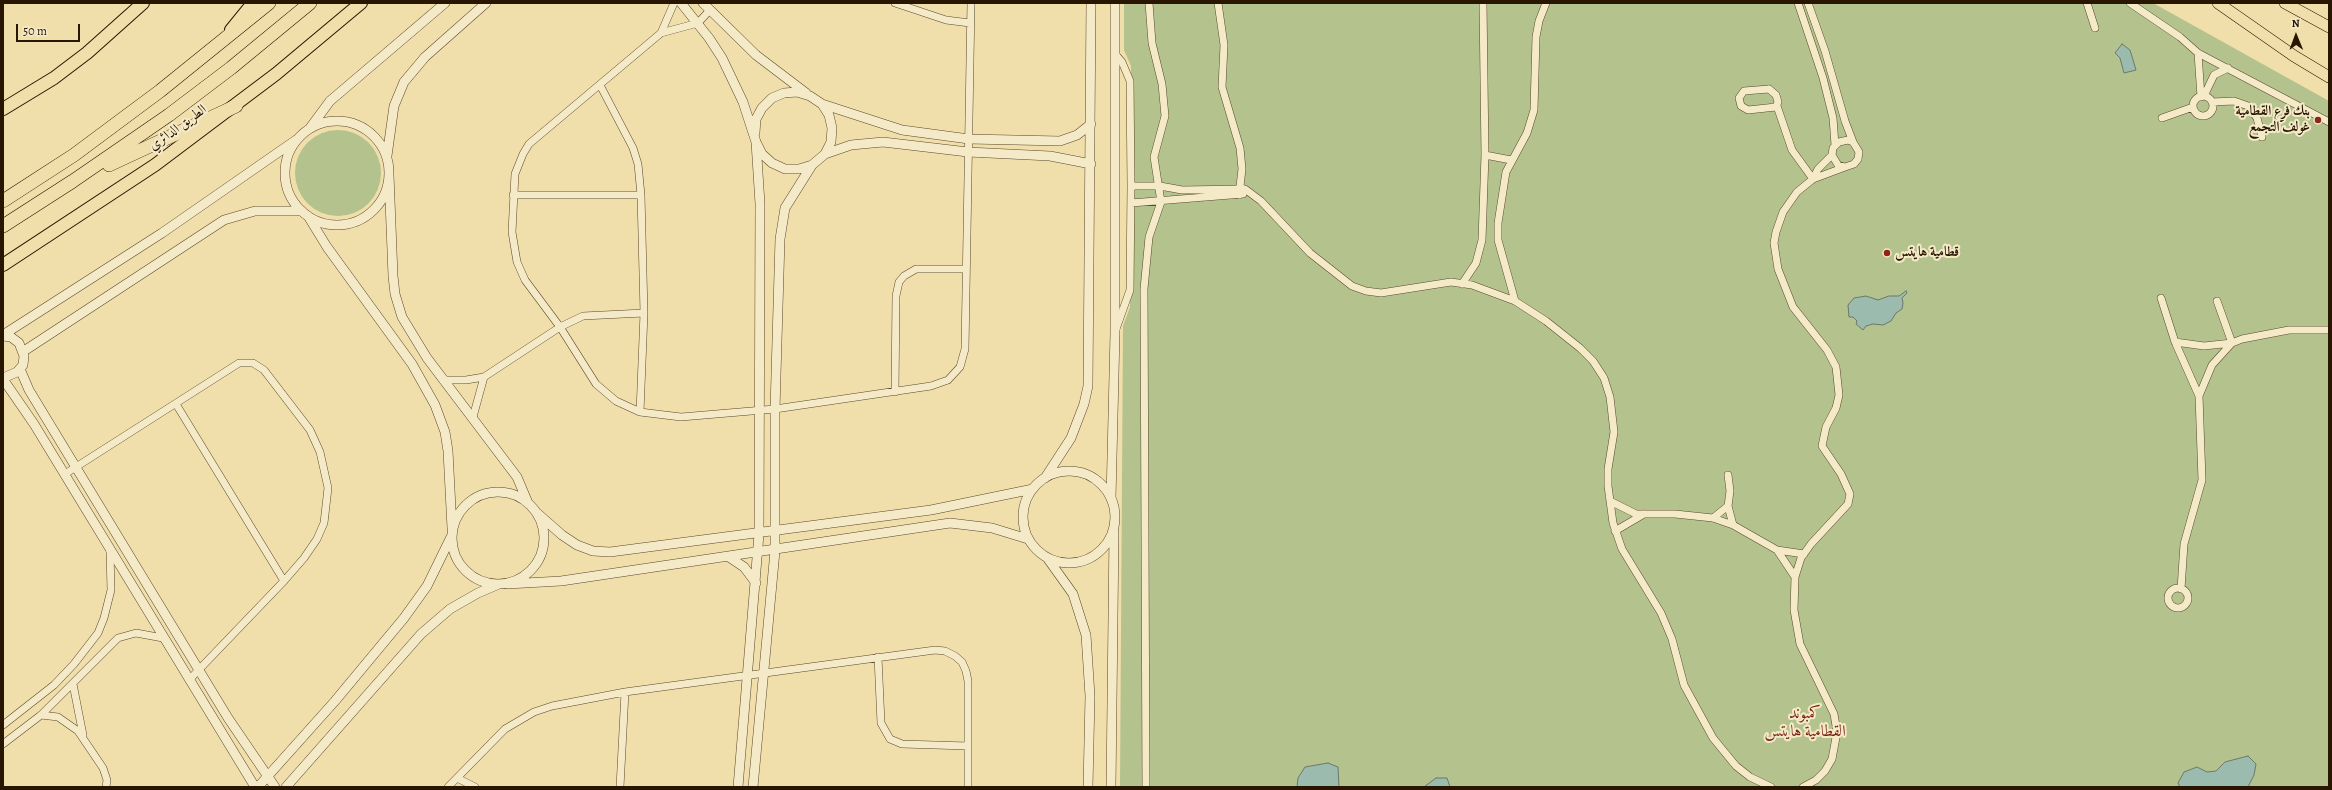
<!DOCTYPE html>
<html>
<head>
<meta charset="utf-8">
<style>
  body { margin:0 }
  #map { position:relative; width:2332px; height:790px; overflow:hidden; background:#f0deab; font-family:Alegreya,serif }
  canvas { display:block }
  .frame { position:absolute; inset:0; border:4px solid #281600; pointer-events:none }
  .north { position:absolute; left:2276px; top:16px; width:40px; height:40px; -webkit-text-stroke:3px #f5eac8; paint-order:stroke; rotate:359deg; font-size:11px; font-weight:700; line-height:16px; text-align:center; color:#281600 }
  .north::after { content:''; display:block; margin:auto; width:14px; height:18px; background:#281600; clip-path:polygon(50% 0,100% 100%,50% 72%,0 100%) }
  .scale { position:absolute; left:16px; top:24px; width:64px; height:18px; box-sizing:border-box; border:2px solid #281600; border-top:0; padding-left:5px; font-size:12px; line-height:14px; white-space:nowrap; color:#281600; -webkit-text-stroke:3px #f5eac8; paint-order:stroke }
</style>
</head>
<body>
<div id="map">
<canvas width="2332" height="790"></canvas>
<div class="frame"></div>
<div class="north">N</div>
<div class="scale">50 m</div>
</div>
<script>
const context = document.querySelector('canvas').getContext('2d');
context.lineJoin = 'round';
function fillPath(path, color) {
  context.fillStyle = color;
  context.fill(path, 'evenodd');
}
function poly(rows) {
  const path = new Path2D();
  for (const r of rows) {
    if (r.length === 3) {
      path.moveTo(r[0] + r[2], r[1]);
      path.arc(r[0], r[1], r[2], 0, 2 * Math.PI);
      continue;
    }
    path.moveTo(r[0], r[1]);
    for (let i = 2; i < r.length; i += 2) path.lineTo(r[i], r[i + 1]);
  }
  return path;
}
function strokePath(path, color, width, dash) {
  context.strokeStyle = color;
  context.lineWidth = width;
  context.lineCap = dash ? 'butt' : 'round';
  context.setLineDash(dash || []);
  context.stroke(path);
}
function label(font, color, halo, rows, align = 'center') {
  context.font = font + ' Alegreya,Amiri,serif';
  context.lineWidth = 4;
  context.setLineDash([]);
  context.textBaseline = 'middle';
  context.strokeStyle = halo;
  context.fillStyle = color;
  for (const [text, x, y, turn = 0] of rows) {
    context.save();
    context.translate(x, y);
    context.rotate((+turn || 0) * Math.PI / 180);
    context.textAlign = isNaN(turn) ? turn : align;
    if (halo) context.strokeText(text, 0, 0);
    context.fillText(text, 0, 0);
    context.restore();
  }
}
fillPath(poly([
  [1124,3,2153,3,2329,101,2329,787,1120,787,1123,326,1130,307,1131,66,1124,50],
  [338,173,43]
]), '#b4c28d');
const water = poly([
  [2122,44,2130,50,2136,70,2124,73,2120,58,2115,53,2122,44],
  [1906,291,1907,293,1902,298,1903,303,1902,309,1896,313,1891,321,1883,325,1873,324,1866,326,1863,330,1856,324,1857,321,1853,317,1849,317,1848,305,1854,298,1866,296,1878,300,1889,296,1899,296,1906,291],
  [2248,756,2256,764,2254,775,2248,787,2180,787,2178,783,2184,772,2197,767,2207,772,2216,771,2225,762,2248,756],
  [1328,763,1338,767,1339,787,1297,787,1298,778,1305,767,1328,763],
  [1436,778,1447,778,1450,787,1424,787,1436,778]
]);
fillPath(water, '#9bbbaf');
strokePath(water, '#6d7969', 1);
const minor = poly([
  [674,3,661,33,529,144,523,154,515,174,512,232,517,262,525,280,560,327,596,384,616,401,640,412,681,417,775,409,931,386,948,380,960,367,965,349,971,3],
  [895,3,946,20,970,23],
  [1218,3,1224,45,1222,87,1240,148,1242,169,1239,195],
  [1798,3,1823,78,1833,118,1835,145],
  [1808,3,1825,51,1845,121,1853,142],
  [2087,3,2095,28],
  [2130,3,2180,37,2198,53,2329,122],
  [661,33,698,23,709,11],
  [2198,53,2201,97],
  [1115,54,1122,62,1130,81,1131,186,1130,290,1116,329],
  [600,85,633,148,638,164,641,195,644,313,640,412],
  [1769,89,1776,95,1778,102,1776,107,1748,110,1741,106,1739,98,1744,91,1769,89],
  [2204,96,2214,75,2228,68],
  [2203,106,10],
  [2212,102,2234,101,2248,106,2257,118,2262,137],
  [1777,106,1792,150,1813,179],
  [2162,118,2193,107],
  [1485,155,1511,160],
  [1813,179,1818,169,1832,155,1833,148,1839,142,1848,140,1853,142,1859,152,1858,159,1854,164,1845,167,1838,165,1832,155],
  [1131,186,1160,186,1182,190,1245,189,1261,201,1310,253,1352,286,1366,291,1381,293,1451,282,1472,285,1515,301,1546,321,1580,348,1593,361,1604,378,1610,397,1614,432,1608,469,1608,486,1613,523,1622,549,1661,613,1672,639,1684,685,1713,738,1736,766,1750,777,1771,787],
  [513,195,641,195],
  [1131,203,1243,194],
  [1462,284,1476,263,1482,240,1485,155,1483,3],
  [2161,298,2175,342,2199,396],
  [1515,301,1498,240,1498,223,1506,172,1527,133,1534,110,1536,37,1539,21,1546,3],
  [2175,342,2204,346,2232,343,2217,301],
  [444,380,466,380,484,377,560,327,583,316,644,313],
  [895,392,896,296,899,282,904,276,916,269,966,269],
  [176,404,284,581],
  [473,417,484,377],
  [65,474,239,363,253,363,264,370,310,430,320,452,328,488,324,523,317,539,304,558,284,581,189,680],
  [1728,475,1730,491,1728,506,1733,525],
  [1610,501,1636,514,1675,514,1713,518,1733,525,1777,550,1804,554],
  [1713,518,1728,506],
  [1615,531,1644,514],
  [1777,550,1795,577],
  [2178,598,10],
  [2181,589,2184,544,2202,480,2199,396,2212,365,2232,343,2242,339,2289,330,2329,330],
  [878,657,881,723,890,739,902,744,968,746],
  [73,684,83,735],
  [41,715,58,717,78,731,103,768,107,780,106,787],
  [3,725,54,685,74,664,98,633,104,618,111,590,110,551],
  [3,744,41,715,118,638,136,633,163,638],
  [457,778,475,787],
  [448,787,505,729,534,712,552,706,625,692,935,650,945,651,955,656,962,662,966,671,968,681,968,787],
  [620,787,625,692],
  [1146,787,1144,289,1149,237,1161,202,1154,157,1165,116,1162,84,1152,43,1149,3],
  [1803,787,1816,780,1825,771,1832,759,1837,732,1834,714,1800,644,1794,610,1795,577,1801,558,1811,544,1848,504,1850,494,1841,474,1822,446,1826,427,1836,408,1839,395,1836,367,1827,350,1793,307,1778,269,1774,243,1776,232,1783,212,1797,192,1813,179,1845,167]
]);
const tertiary = poly([
  [681,3,709,38,722,58,743,102,756,142,762,154,772,163,785,169,799,169,812,165,825,154,831,142,832,128,829,115,822,104,810,96,797,92,784,93,772,98,762,108,756,119,755,133],
  [703,3,756,55,806,93],
  [822,104,902,130,969,139,1060,141,1077,135,1091,124],
  [337,173,52],
  [310,128,330,101,445,3],
  [825,154,851,145,883,142,968,152,1050,156,1091,164],
  [387,156,394,106,404,82,425,57,486,3],
  [389,175,393,276,395,294,402,317,427,358,517,477,528,503],
  [308,216,327,247,412,364,435,405,445,432,448,451,452,528],
  [3,335,162,233,296,140],
  [3,336,11,337,19,343,24,356,23,365,17,372,3,378],
  [24,351,224,220,255,211,302,211],
  [20,369,29,390,228,718,275,787],
  [3,379,34,424,255,787],
  [1069,517,46],
  [1045,478,1071,438,1084,404,1088,386,1091,3],
  [498,538,46],
  [1111,499,1115,333,1115,3],
  [537,513,562,535,577,545,593,551,610,552,931,510,1033,489],
  [729,557,744,567,756,583],
  [1048,559,1073,594,1086,635,1090,696,1088,787],
  [507,584,561,581,950,523,992,528,1028,539],
  [258,787,335,701,404,618,427,586,451,537],
  [286,787,421,634,450,609,478,593,499,584],
  [738,787,759,534,760,204,756,142],
  [753,787,775,551,775,409,780,239,785,208,812,165],
  [1111,787,1114,532]
]);
const primary = poly([
  [2218,3,2294,56,2329,77],
  [2285,3,2329,27]
]);
const trunk = poly([
  [231,30,253,3],
  [3,109,54,78,87,53,143,3],
  [3,265,155,165,276,74,361,3]
]);
const motorway = poly([
  [109,165,236,106],
  [3,201,74,155,160,91,269,3],
  [3,226,73,181,169,115,231,68,310,3]
]);
strokePath(minor, '#5a482b', 8);
strokePath(tertiary, '#5a482b', 10);
strokePath(primary, '#281600', 12);
strokePath(trunk, '#281600', 14);
strokePath(motorway, '#281600', 14);
strokePath(minor, '#f5eac8', 7);
strokePath(tertiary, '#f5eac8', 9);
strokePath(primary, '#f0deab', 11);
strokePath(trunk, '#f0deab', 12);
strokePath(motorway, '#f0deab', 13);
for (const [x, y, r, color] of [
  [2318,120,4,"#8f2418"],
  [1887,253,4,"#8f2418"]
]) {
  const dot = new Path2D();
  dot.arc(x, y, r, 0, 2 * Math.PI);
  context.fillStyle = color;
  context.fill(dot);
  strokePath(dot, '#f5eac8', 1.5);
}
label('bold 14px', '#281600', '#f5eac8', [
  ["بنك فرع القطامية",2310,112],
  ["غولف التجمع",2310,128],
  ["قطامية هايتس",1895,253,"left"]
], 'right');
label('14px', '#281600', '#f5eac8', [
  ["الطريق الدائري",178,128,-36]
]);
label('16px', '#7a1f14', '#f5eac8', [
  ["كمبوند",1805,714],
  ["القطامية هايتس",1805,732]
]);
</script>
</body>
</html>
